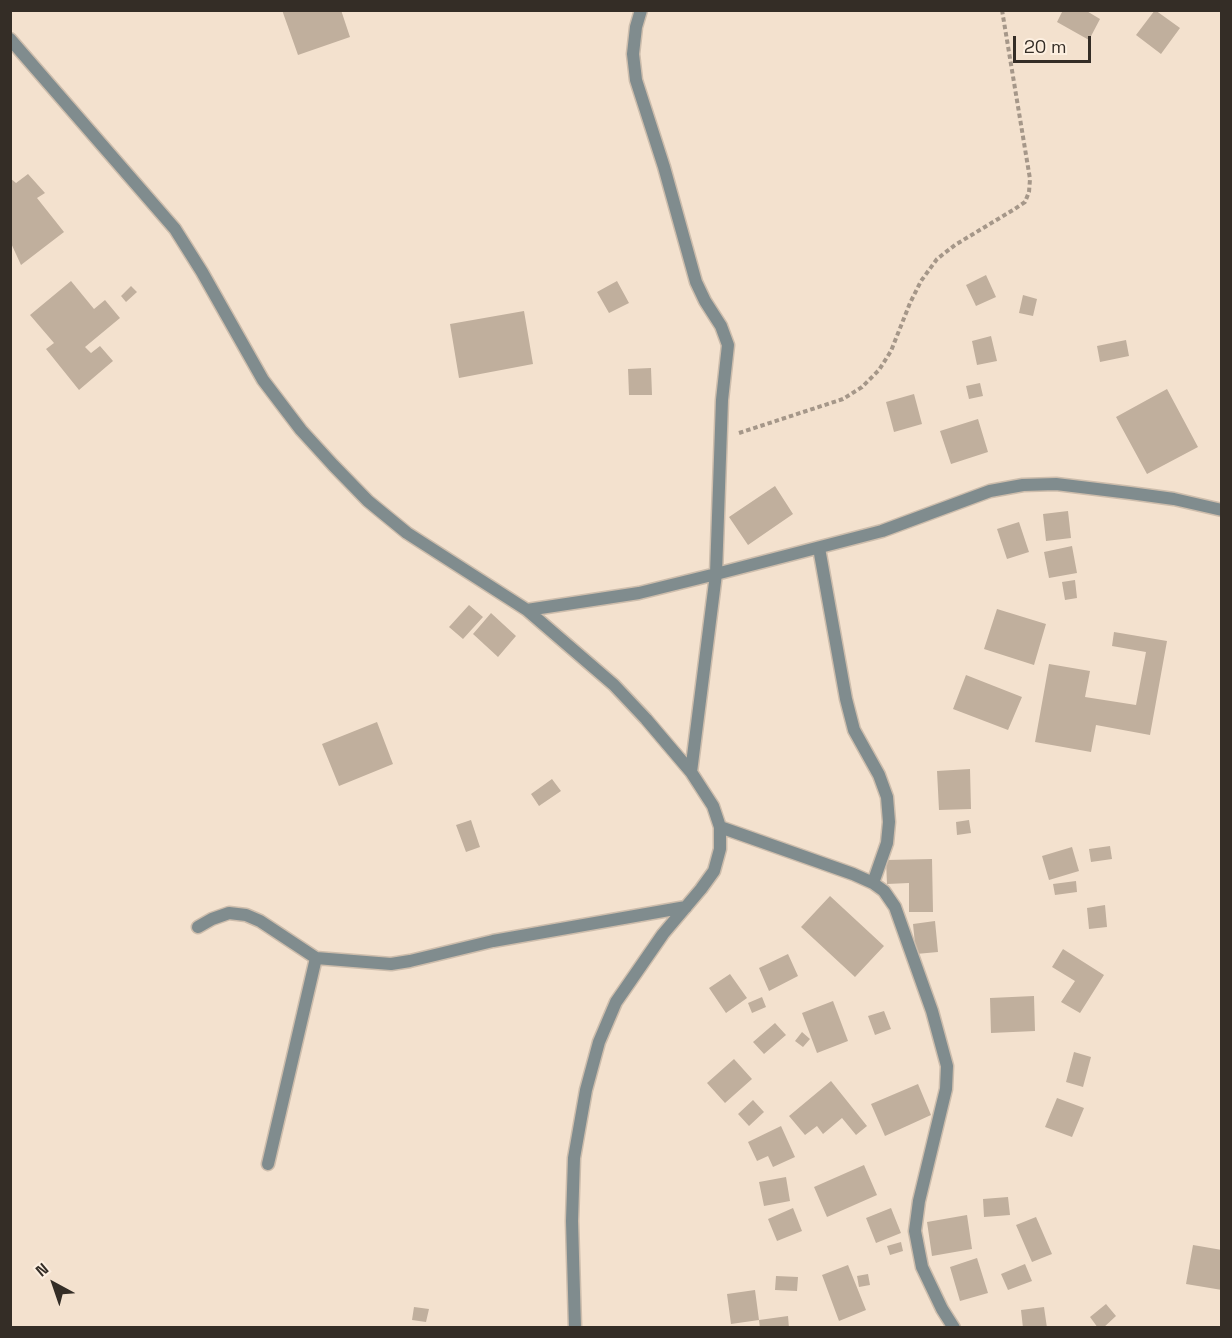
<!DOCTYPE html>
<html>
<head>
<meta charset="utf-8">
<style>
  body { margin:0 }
  #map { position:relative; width:1232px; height:1338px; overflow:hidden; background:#f3e1ce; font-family:"Space Grotesk",sans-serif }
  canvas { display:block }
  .frame { position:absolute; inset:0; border:12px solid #342d26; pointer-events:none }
  .north { position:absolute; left:24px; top:1254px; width:60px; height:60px; -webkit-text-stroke:4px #fdefe0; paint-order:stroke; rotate:320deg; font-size:16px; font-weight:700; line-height:24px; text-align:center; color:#342d26 }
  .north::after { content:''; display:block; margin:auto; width:21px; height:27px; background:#342d26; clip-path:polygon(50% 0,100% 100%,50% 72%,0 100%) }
  .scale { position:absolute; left:1013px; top:36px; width:78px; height:27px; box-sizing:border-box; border:3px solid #342d26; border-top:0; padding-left:8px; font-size:18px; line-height:21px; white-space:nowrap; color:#342d26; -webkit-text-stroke:4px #fdefe0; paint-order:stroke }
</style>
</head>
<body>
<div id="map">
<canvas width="1232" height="1338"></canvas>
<div class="frame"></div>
<div class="north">N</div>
<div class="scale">20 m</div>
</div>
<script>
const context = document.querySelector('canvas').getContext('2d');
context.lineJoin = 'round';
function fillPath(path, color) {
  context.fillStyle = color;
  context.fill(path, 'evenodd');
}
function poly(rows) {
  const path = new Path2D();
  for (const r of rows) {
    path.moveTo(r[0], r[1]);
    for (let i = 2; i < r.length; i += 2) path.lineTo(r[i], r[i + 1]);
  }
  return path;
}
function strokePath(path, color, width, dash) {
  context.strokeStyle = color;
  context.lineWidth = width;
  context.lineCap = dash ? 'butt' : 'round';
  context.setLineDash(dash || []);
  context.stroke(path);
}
fillPath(poly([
  [282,10,341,10,350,37,298,55],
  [1063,10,1085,10,1100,19,1089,40,1057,22],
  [1155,10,1180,28,1161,54,1136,35],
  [28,174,45,193,37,198,64,232,21,265,10,241,10,178,16,183],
  [986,275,996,297,976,306,966,285],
  [71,281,94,309,105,300,120,318,85,347,91,353,100,346,113,361,79,390,46,349,54,343,30,315],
  [617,281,629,303,609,313,597,292],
  [131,286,137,292,126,302,121,296],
  [1023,295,1037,299,1033,316,1019,313],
  [524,311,533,364,459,378,450,324],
  [991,336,997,361,977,365,972,341],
  [1126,340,1129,356,1100,362,1097,346],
  [651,368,652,395,629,395,628,369],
  [980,383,983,396,969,399,966,386],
  [1167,389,1198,447,1147,474,1116,417],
  [914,394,922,424,894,432,886,402],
  [978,419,988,452,951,464,940,431],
  [775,486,793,514,748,545,729,517],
  [1068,511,1071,538,1046,541,1043,514],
  [1019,522,1029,552,1007,559,997,529],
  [1072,546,1077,573,1049,578,1044,552],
  [1075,580,1077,598,1065,600,1062,582],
  [469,605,483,617,463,639,449,627],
  [997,609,1046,624,1034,665,984,649],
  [491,613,516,636,498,657,473,634],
  [1114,632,1167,641,1150,735,1096,725,1091,752,1035,742,1049,664,1090,671,1085,697,1136,705,1146,652,1112,646],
  [966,675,1022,697,1008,730,953,709],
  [377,722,393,764,339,786,322,744],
  [970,769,971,809,939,810,937,771],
  [552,779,561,791,539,806,531,794],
  [471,820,480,847,466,852,456,825],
  [969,820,971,833,957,835,956,822],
  [1110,846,1112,859,1091,862,1089,849],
  [1072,847,1079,871,1049,880,1042,856],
  [932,859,933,912,909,912,909,883,887,884,886,860],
  [1076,881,1077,892,1055,895,1053,884],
  [830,896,884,946,855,977,801,927],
  [1105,905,1107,927,1089,929,1087,908],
  [935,921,938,952,916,954,913,924],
  [1063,949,1104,975,1080,1013,1061,1002,1075,981,1052,967],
  [788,954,798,976,769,991,759,968],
  [730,974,747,998,726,1013,709,988],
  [1034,996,1035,1031,991,1033,990,998],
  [762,997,766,1007,752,1013,748,1003],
  [833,1001,848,1041,817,1053,802,1013],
  [884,1011,891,1029,875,1035,868,1016],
  [775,1023,786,1035,764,1054,753,1042],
  [802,1032,810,1039,803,1047,795,1041],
  [1074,1052,1091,1057,1083,1087,1066,1082],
  [734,1059,752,1079,725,1103,707,1083],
  [831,1081,867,1126,856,1135,842,1118,823,1134,817,1126,805,1135,789,1116],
  [918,1084,931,1115,885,1136,871,1104],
  [1057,1098,1084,1108,1072,1137,1045,1127],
  [753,1100,764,1112,749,1126,738,1114],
  [781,1126,795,1157,773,1167,768,1156,757,1161,748,1142],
  [864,1165,877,1195,827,1217,814,1187],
  [786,1177,790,1201,764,1206,759,1182],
  [1008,1197,1010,1215,984,1217,983,1199],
  [793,1208,802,1231,777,1241,768,1219],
  [891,1208,901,1233,876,1243,866,1218],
  [967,1215,972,1249,932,1256,927,1222],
  [1036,1217,1052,1254,1032,1262,1016,1225],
  [901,1242,903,1251,890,1255,887,1246],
  [1193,1245,1222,1250,1222,1290,1186,1284],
  [977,1258,988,1293,960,1301,950,1267],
  [1025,1264,1032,1281,1008,1290,1001,1274],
  [848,1265,866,1310,839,1321,822,1275],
  [868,1274,870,1285,859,1287,857,1276],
  [776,1276,798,1277,797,1291,775,1290],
  [755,1290,759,1320,731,1324,727,1294],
  [1106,1304,1116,1316,1103,1328,1098,1328,1090,1317],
  [414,1307,429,1309,426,1322,412,1320],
  [1044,1307,1047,1328,1023,1328,1021,1310],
  [788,1316,789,1328,760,1328,759,1320]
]), '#c0af9d');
const minor = poly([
  [641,10,636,27,633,54,636,80,664,167,696,282,705,301,721,326,728,345,722,400,716,574,691,772],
  [10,39,175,229,202,272,263,380,301,430,333,465,368,501,407,533,527,610,614,685,646,719,691,772,713,806,720,827,720,849,714,871,701,889,663,934,616,1002,599,1042,586,1090,574,1158,572,1221,575,1328],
  [819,548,846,699,854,730,879,775,887,797,889,822,887,843,873,883],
  [527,610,639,593,716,574,882,531,990,491,1023,485,1056,484,1130,493,1174,499,1222,510],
  [720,827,853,874,873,883,884,891,895,907,932,1011,947,1066,946,1089,919,1201,915,1231,922,1267,942,1309,954,1328],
  [198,927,212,919,229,913,246,915,260,921,316,958,391,964,410,961,493,941,686,907],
  [268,1164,316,958]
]);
strokePath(minor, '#cdbdac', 15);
strokePath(poly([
  [739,433,843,399,862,387,879,370,891,351,910,303,921,281,937,259,955,245,1013,210,1025,202,1029,192,1030,179,1002,10]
]), '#a59789', 4, [4.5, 3]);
strokePath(minor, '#808c8e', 12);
</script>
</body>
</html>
